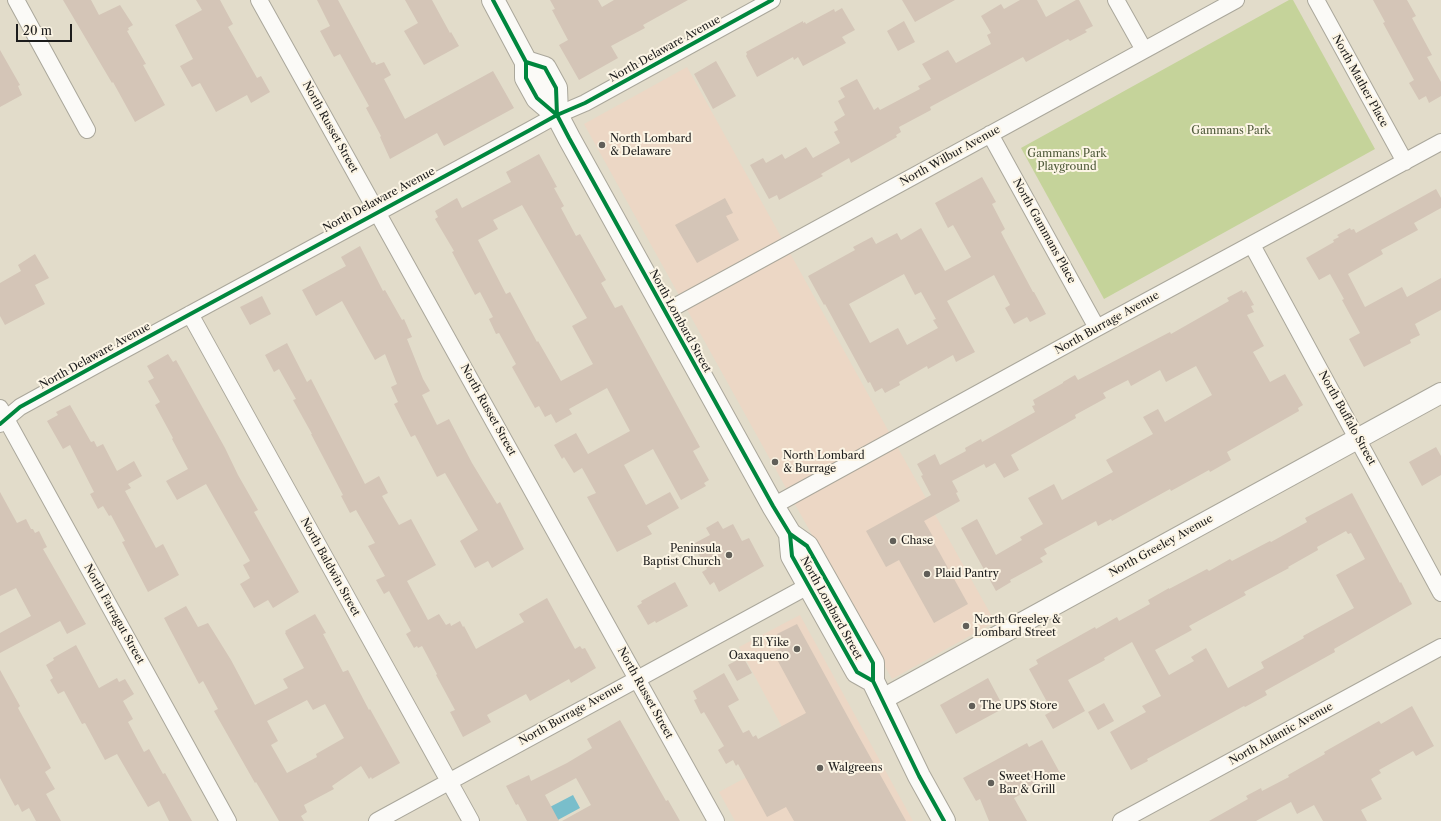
<!DOCTYPE html>
<html>
<head>
<meta charset="utf-8">
<style>
  body { margin:0 }
  #map { position:relative; width:1441px; height:821px; overflow:hidden; background:#e2dcca; font-family:"Libre Caslon Text",serif }
  canvas { display:block }
  .scale { position:absolute; left:16px; top:24px; width:56px; height:18px; box-sizing:border-box; border:2px solid #1c1c1c; border-top:0; padding-left:5px; font-size:12px; line-height:14px; white-space:nowrap; color:#1c1c1c; -webkit-text-stroke:3px #fcf5e5; paint-order:stroke }
</style>
</head>
<body>
<div id="map">
<canvas width="1441" height="821"></canvas>
<div class="scale">20 m</div>
</div>
<script>
const context = document.querySelector('canvas').getContext('2d');
context.lineJoin = 'round';
function fillPath(path, color) {
  context.fillStyle = color;
  context.fill(path, 'evenodd');
}
function poly(rows) {
  const path = new Path2D();
  for (const r of rows) {
    path.moveTo(r[0], r[1]);
    for (let i = 2; i < r.length; i += 2) path.lineTo(r[i], r[i + 1]);
  }
  return path;
}
function strokePath(path, color, width, dash) {
  context.strokeStyle = color;
  context.lineWidth = width;
  context.lineCap = dash ? 'butt' : 'round';
  context.setLineDash(dash || []);
  context.stroke(path);
}
function label(font, color, halo, rows, align = 'center') {
  context.font = font + ' "Libre Caslon Text",serif';
  context.lineWidth = 4;
  context.setLineDash([]);
  context.textBaseline = 'middle';
  context.strokeStyle = halo;
  context.fillStyle = color;
  for (const [text, x, y, turn = 0] of rows) {
    context.save();
    context.translate(x, y);
    context.rotate((+turn || 0) * Math.PI / 180);
    context.textAlign = isNaN(turn) ? turn : align;
    if (halo) context.strokeText(text, 0, 0);
    context.fillText(text, 0, 0);
    context.restore();
  }
}
fillPath(poly([
  [687,67,884,423,995,622,892,679,584,124],
  [800,615,913,821,735,821,719,792,795,751,739,647]
]), '#ecd7c5');
fillPath(poly([
  [1289,0,1293,0,1375,149,1104,299,1021,148]
]), '#c5d39a');
fillPath(poly([
  [573,795,580,808,556,821,548,808]
]), '#79becb');
fillPath(poly([
  [63,0,91,0,99,15,120,5,133,25,128,28,129,30,127,31,146,64,143,65,165,105,135,122,113,82,112,83],
  [196,0,220,0,233,24,228,27,257,78,261,76,270,92,251,103,247,95,216,112,200,83,192,87,180,66,193,59,175,25,202,10],
  [317,0,338,0,372,63,375,62,376,65,384,62,391,75,384,79,405,119,493,71,514,108,444,146,437,133,390,159,380,137,381,136,366,108,369,106,340,54,334,57,320,31,330,26],
  [405,0,432,0,450,33,451,32,459,46,424,65,404,31,418,23],
  [550,0,598,0,602,7,614,0,688,0,643,25,645,28,611,46,618,58,579,80,559,45,568,40,552,10,555,9],
  [902,0,955,0,915,22],
  [1020,0,1037,0,1046,17,1076,0,1079,0,1093,26,1085,30,1087,32,1070,41,1068,39,1026,62,1023,57,930,107,931,110,899,127,901,132,896,135,897,137,851,163,849,158,821,174,823,176,779,200,777,195,769,199,750,165,763,158,766,163,782,154,785,159,806,147,813,158,840,143,834,132,838,130,834,122,845,115,838,101,845,97,840,88,857,79,874,110,878,107,880,110,920,89,918,86,931,79,922,64,948,50,956,63,991,44,987,35,991,33,981,16,1001,4,1004,9],
  [1373,0,1407,0,1416,16,1412,18,1432,55,1427,57,1441,82,1441,96,1429,103,1426,96,1419,100,1409,83,1414,80,1383,23,1385,22],
  [842,8,855,30,842,37,846,43,803,66,798,57,794,60,793,57,757,77,746,56,747,54,746,52,803,21,803,23,805,22,806,24,834,9,835,12],
  [904,21,915,42,898,51,887,31],
  [0,50,20,85,18,86,22,95,0,107],
  [716,61,736,96,713,109,694,74],
  [539,154,557,187,554,188,564,206,561,208,576,236,580,234,606,280,601,283,615,308,622,305,700,447,693,451,709,480,704,483,706,486,681,500,653,449,624,465,646,505,670,492,679,508,647,526,652,534,617,552,587,497,596,493,582,468,574,473,564,457,562,459,554,445,576,433,588,454,630,431,607,388,569,409,572,414,556,423,551,414,545,417,539,406,535,408,512,367,516,364,499,333,496,334,489,319,493,317,480,292,475,295,452,252,454,251,435,219,438,217,435,211,457,198,462,208,511,182,506,172],
  [522,205,587,318,572,326,593,364,561,381,538,341,537,342,510,292,506,294,478,240,498,229,493,220],
  [982,177,996,202,992,204,1005,229,1001,232,1004,238,1033,292,1034,292,1046,314,1030,322,1027,317,1014,324,1005,308,1010,305,994,275,947,301,975,352,956,362,953,355,928,369,927,366,899,382,900,385,885,393,882,388,875,392,870,382,868,383,825,304,824,305,808,276,855,250,853,247,872,237,876,244,897,233,901,240,921,228,945,271,971,257,953,225,948,228,935,203],
  [904,274,915,295,921,292,936,319,933,320,938,328,907,345,898,328,870,343,849,304],
  [1436,189,1441,198,1441,208,1414,223,1418,230,1381,250,1383,254,1348,274,1365,307,1402,287,1407,297,1441,278,1441,310,1415,324,1420,335,1410,340,1411,343,1364,367,1349,339,1360,333,1342,300,1344,299,1330,274,1319,280,1306,258,1334,242,1333,240,1339,237,1337,235,1350,228,1351,230,1354,229,1356,233],
  [725,198,733,213,726,216,739,240,697,263,675,225],
  [360,246,383,291,385,290,402,320,404,319,412,337,407,339,423,379,430,391,422,395,437,425,449,419,472,463,497,504,500,502,524,549,492,568,488,561,475,568,460,541,478,530,445,473,437,477,415,435,411,437,394,404,398,402,391,387,397,384,385,354,375,360,342,301,316,316,302,290,346,266,341,257],
  [35,254,49,278,35,285,45,304,5,325,0,316,0,283,21,271,18,265],
  [1242,290,1243,293,1246,291,1254,305,1251,306,1254,312,1247,315,1264,346,1253,352,1270,382,1285,374,1303,405,1298,408,1299,411,1227,452,1231,460,1210,472,1209,470,1171,491,1170,489,1112,521,1111,519,1098,526,1096,521,1044,549,1047,554,1040,558,1043,562,1010,580,1011,582,996,591,961,528,977,519,996,555,1022,540,1020,537,1043,524,1028,498,1054,484,1062,500,1113,472,1106,460,1153,434,1143,417,1158,409,1165,422,1212,395,1196,366,1166,382,1160,370,1131,386,1128,380,1103,393,1106,398,1075,415,1076,418,1011,455,1019,470,1004,478,995,463,986,468,984,464,952,481,958,492,956,493,960,501,924,521,935,540,933,541,968,604,934,623,899,560,886,567,866,531,931,495,921,476,923,475,917,464,935,454,940,465,966,451,965,448,981,439,982,442,1035,412,1032,406,1035,405,1033,400,1063,383,1063,382,1075,375,1078,380,1170,332,1171,334,1229,301,1227,298],
  [262,296,271,314,250,325,240,307],
  [287,343,307,382,311,379,365,484,379,476,388,493,382,496,399,525,411,519,436,565,407,581,428,620,439,614,446,625,450,623,451,626,460,621,463,627,464,626,476,649,524,622,519,614,547,598,575,649,580,646,582,649,585,648,596,668,571,683,569,679,530,701,526,694,487,715,491,722,463,737,450,712,455,710,436,675,437,674,422,646,418,648,417,646,414,648,406,634,411,631,389,591,384,594,376,580,385,576,368,546,375,543,356,510,350,513,341,496,343,495,311,434,312,434,293,400,296,399,279,369,274,372,265,355],
  [168,354,173,362,176,360,225,448,238,475,258,510,254,512,299,592,273,608,268,600,254,608,240,584,250,578,243,565,250,561,206,484,177,500,166,481,188,469,172,439,173,438,155,405,160,402,148,381,154,378,147,366],
  [70,405,91,442,94,441,97,447,103,444,117,471,134,461,142,476,128,484,131,488,125,491,156,548,163,544,179,575,148,592,122,542,125,541,111,515,109,516,103,506,98,509,90,494,94,492,70,445,63,449,47,421,58,415,56,412],
  [1436,447,1441,456,1441,475,1422,486,1409,462],
  [0,492,17,523,26,519,31,529,33,529,35,533,39,531,47,547,43,549,86,624,67,634,60,621,0,653,0,633,31,616,16,588,0,596],
  [1352,493,1400,583,1401,582,1412,604,1334,649,1335,652,1265,691,1267,695,1245,707,1244,706,1180,741,1147,759,1148,761,1131,770,1110,732,1146,712,1142,706,1161,696,1132,642,1104,658,1105,660,1068,680,1085,711,1053,729,1045,715,1052,711,1029,669,1038,664,1036,660,1095,627,1096,629,1117,617,1119,621,1150,604,1148,600,1169,588,1169,589,1207,569,1209,571,1230,559,1232,561,1270,541,1271,542,1307,522,1305,518],
  [1346,531,1348,534,1351,533,1365,559,1336,575,1354,608,1303,636,1304,638,1261,662,1264,668,1228,688,1206,648,1191,657,1194,661,1169,675,1155,650,1192,630,1189,626,1246,595,1244,592,1289,568,1288,567,1318,550,1317,547],
  [718,521,723,529,733,524,742,541,749,538,764,566,719,592,714,582,710,585,702,572,707,569,693,544,710,535,706,528],
  [675,582,688,606,656,623,655,621,648,625,637,606,642,603,641,601],
  [186,606,198,627,208,623,231,660,255,705,288,688,283,679,304,668,285,633,286,632,285,631,315,614,326,633,323,634,343,672,348,670,369,710,370,709,400,763,372,779,371,777,369,779,361,766,332,786,334,789,304,805,307,812,301,816,304,821,279,821,256,782,255,783,214,711,218,709,203,681,199,684,164,618],
  [307,700,313,710,325,704,344,738,316,754,317,757,287,773,271,745,278,741,267,721],
  [797,624,854,728,906,821,794,821,786,807,767,817,738,764,736,766,733,760,726,764,718,750,724,746,704,712,701,714,694,700,697,699,693,691,724,673,739,700,728,706,743,733,749,730,753,737,756,735,758,739,806,713,773,652,784,646,777,634],
  [76,645,99,688,117,678,119,682,125,679,134,694,123,701,133,719,128,722,144,752,149,749,163,774,165,773,192,821,169,821,159,801,148,807,117,754,105,760,85,723,82,724,64,691,58,694,50,680,53,678,46,665,54,660,53,658],
  [743,657,752,673,737,681,728,665],
  [0,670,20,706,18,708,51,768,45,772,55,789,46,794,61,821,36,821,29,808,22,812,18,804,15,806,0,778],
  [988,678,1004,708,956,734,940,705],
  [1104,703,1114,721,1098,730,1088,712],
  [1412,706,1434,746,1416,756,1413,751,1379,770,1381,773,1371,779,1382,799,1361,810,1367,821,1323,821,1314,805,1297,814,1291,802,1256,821,1209,821,1248,799,1246,796,1261,788,1262,791,1289,777,1288,775,1325,754,1324,752,1354,735,1379,721,1381,724],
  [620,720,666,801,668,800,680,821,562,821,591,805,576,778,545,795,559,821,527,821,518,804,516,805,506,786,529,775,531,781,567,763,592,748,587,739],
  [1042,740,1060,773,1014,798,1027,821,989,821,980,799,976,801,963,778,1027,743,1029,747]
]), '#d4c5b7');
const minor = poly([
  [16,0,87,130],
  [259,0,716,821],
  [1116,0,1144,50],
  [1316,0,1405,162],
  [990,134,1097,328],
  [1252,245,1441,593],
  [665,312,1236,0],
  [190,314,471,821],
  [0,408,228,821],
  [0,424,20,407,100,363,530,130,557,115,585,103,772,0],
  [773,506,1097,328,1441,142],
  [377,821,808,586],
  [1121,821,1441,647]
]);
const tertiary = poly([
  [881,700,1441,393]
]);
const primary = poly([
  [493,0,526,62,526,78,537,98,557,115],
  [526,62,545,68,556,88,557,115,569,138,773,506,790,534,807,546,873,663,873,681,919,776,944,821],
  [790,534,792,556,830,624,857,672,873,681]
]);
strokePath(minor, '#aaa79b', 18);
strokePath(tertiary, '#aaa79b', 22);
strokePath(primary, '#aaa79b', 24);
strokePath(minor, '#fbfaf7', 16);
strokePath(tertiary, '#fbfaf7', 20);
strokePath(primary, '#fbfaf7', 22);
strokePath(poly([
  [493,0,526,62,526,78,537,98,557,115],
  [526,62,545,68,556,88,557,115,569,138,773,506,790,534,807,546,873,663,873,681,919,776,944,821],
  [0,424,20,407,100,363,530,130,557,115,585,103,772,0],
  [790,534,792,556,830,624,857,672,873,681]
]), '#00873e', 4);
for (const [x, y, r, color] of [
  [602,145,4,"#615f59"],
  [775,462,4,"#615f59"],
  [893,541,4,"#615f59"],
  [729,555,4,"#615f59"],
  [927,574,4,"#615f59"],
  [966,626,4,"#615f59"],
  [797,649,4,"#615f59"],
  [972,706,4,"#615f59"],
  [820,768,4,"#615f59"],
  [991,783,4,"#615f59"]
]) {
  const dot = new Path2D();
  dot.arc(x, y, r, 0, 2 * Math.PI);
  context.fillStyle = color;
  context.fill(dot);
  strokePath(dot, '#fcf5e5', 1.5);
}
label('11px', '#1c1c1c', '#fcf5e5', [
  ["North Delaware Avenue",665,49,-29],
  ["North Mather Place",1360,81,61],
  ["North Russet Street",330,127,61],
  ["North Wilbur Avenue",950,156,-29],
  ["North Delaware Avenue",379,200,-28],
  ["North Gammans Place",1044,231,61],
  ["North Lombard Street",680,321,61],
  ["North Burrage Avenue",1107,323,-29],
  ["North Delaware Avenue",95,356,-29],
  ["North Russet Street",488,410,61],
  ["North Buffalo Street",1347,418,61],
  ["North Greeley Avenue",1161,546,-29],
  ["North Baldwin Street",330,567,61],
  ["North Lombard Street",831,608,61],
  ["North Farragut Street",114,614,61],
  ["North Russet Street",645,693,61],
  ["North Burrage Avenue",571,714,-29],
  ["North Atlantic Avenue",1281,734,-29]
]);
label('11px', '#4f5a3a', '#fcf5e5', [
  ["Gammans Park",1231,131],
  ["Gammans Park",1067,154],
  ["Playground",1067,167]
]);
label('11px', '#1c1c1c', '#fcf5e5', [
  ["North Lombard",610,139],
  ["& Delaware",610,152],
  ["North Lombard",783,456],
  ["& Burrage",783,469],
  ["Chase",901,541],
  ["Peninsula",721,549,"right"],
  ["Baptist Church",721,562,"right"],
  ["Plaid Pantry",935,574],
  ["North Greeley &",974,620],
  ["Lombard Street",974,633],
  ["El Yike",789,643,"right"],
  ["Oaxaqueno",789,656,"right"],
  ["The UPS Store",980,706],
  ["Walgreens",828,768],
  ["Sweet Home",999,777],
  ["Bar & Grill",999,790]
], 'left');
</script>
</body>
</html>
